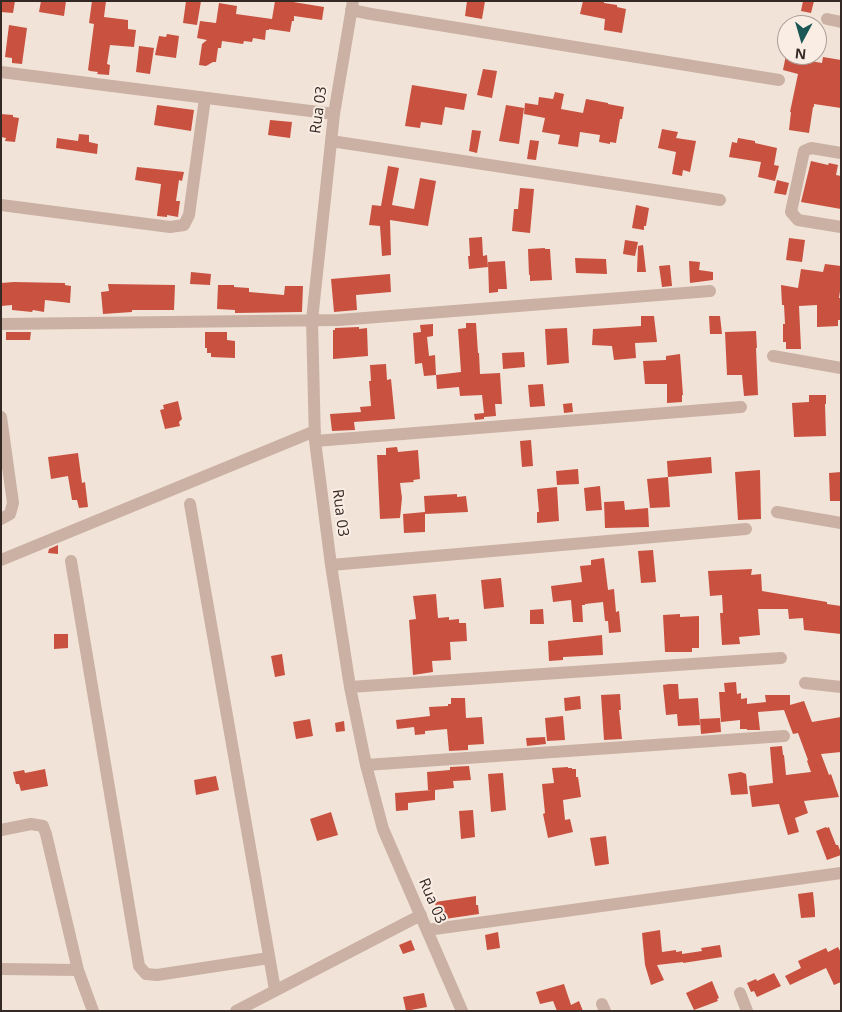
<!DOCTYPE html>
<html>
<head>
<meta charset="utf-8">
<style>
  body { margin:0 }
  #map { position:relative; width:842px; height:1012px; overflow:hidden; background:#f2e3d8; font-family:"Open Sans",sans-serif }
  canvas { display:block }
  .frame { position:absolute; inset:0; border:2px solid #352926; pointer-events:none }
  .north { position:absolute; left:777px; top:15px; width:50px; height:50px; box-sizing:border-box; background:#f9ede4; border:1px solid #ab9f98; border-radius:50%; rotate:186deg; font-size:14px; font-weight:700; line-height:20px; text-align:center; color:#352926 }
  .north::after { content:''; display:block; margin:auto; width:18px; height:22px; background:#1b5754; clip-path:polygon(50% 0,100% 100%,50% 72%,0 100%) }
</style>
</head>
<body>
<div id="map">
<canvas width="842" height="1012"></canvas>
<div class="frame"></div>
<div class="north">N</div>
</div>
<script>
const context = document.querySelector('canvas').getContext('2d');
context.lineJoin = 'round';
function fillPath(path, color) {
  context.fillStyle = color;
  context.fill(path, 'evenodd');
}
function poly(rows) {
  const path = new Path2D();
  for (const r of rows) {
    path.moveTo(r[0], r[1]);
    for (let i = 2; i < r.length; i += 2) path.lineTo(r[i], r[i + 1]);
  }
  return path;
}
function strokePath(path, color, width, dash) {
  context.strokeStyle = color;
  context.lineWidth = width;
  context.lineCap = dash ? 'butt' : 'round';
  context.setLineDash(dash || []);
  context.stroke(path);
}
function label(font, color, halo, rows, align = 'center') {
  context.font = font + ' "Open Sans",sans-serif';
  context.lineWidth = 4;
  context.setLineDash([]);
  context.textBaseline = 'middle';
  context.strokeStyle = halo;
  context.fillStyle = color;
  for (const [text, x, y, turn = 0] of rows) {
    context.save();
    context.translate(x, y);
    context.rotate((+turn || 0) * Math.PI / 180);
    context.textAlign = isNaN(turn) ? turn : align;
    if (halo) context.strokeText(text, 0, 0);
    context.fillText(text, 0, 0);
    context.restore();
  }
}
fillPath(poly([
  [1,1,15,1,13,13,1,12],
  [41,1,66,1,64,16,39,12],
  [92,1,106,1,104,17,128,20,128,29,136,30,134,47,110,45,107,64,110,65,109,75,97,74,98,72,90,71,88,70,94,24,89,23],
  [186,1,201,1,197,25,183,23],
  [275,1,287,1,324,7,322,20,294,16,294,21,292,21,290,32,269,29,269,30,266,30,265,40,253,38,252,42,244,41,243,44,222,41,221,48,218,48,216,62,213,62,206,66,199,65,202,44,207,40,197,38,200,21,216,23,219,3,237,6,236,14,272,19],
  [467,1,485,1,482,19,465,16],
  [583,1,604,1,604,3,617,5,617,7,626,9,622,33,604,30,605,19,580,14],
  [803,1,814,1,811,13,801,11],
  [9,25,27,28,22,64,12,63,12,58,5,57],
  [167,34,179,36,176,58,155,55,159,36,166,37],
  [139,46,154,48,150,74,136,72],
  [786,55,800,55,799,59,822,63,823,57,841,60,841,108,814,104,814,107,813,107,809,133,789,130,791,112,790,112,798,74,783,70],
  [483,69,497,71,492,98,477,95],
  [412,85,467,94,464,110,445,107,442,125,421,122,420,128,405,126],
  [555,92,564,94,561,109,583,113,586,99,608,103,608,104,624,107,622,119,620,119,616,143,610,142,610,144,599,142,600,135,580,132,578,147,558,144,560,135,542,132,545,118,524,114,525,103,538,105,539,97,553,99],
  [157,105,194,110,191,131,154,125],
  [506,105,524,108,519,144,499,141],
  [1,114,13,115,13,117,19,118,15,142,5,141,6,138,1,137],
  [270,120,292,122,290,138,268,135],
  [662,129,678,132,676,138,696,141,690,172,683,170,682,176,672,174,676,152,658,148],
  [472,130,481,131,477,153,469,151],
  [79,134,89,135,89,142,98,144,97,154,56,148,57,138,78,141],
  [738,138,755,141,755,143,777,148,774,165,779,166,775,181,758,177,761,162,729,157,732,142,737,143],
  [530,140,539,141,536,160,527,159],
  [811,161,828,165,829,163,838,165,836,175,841,176,841,209,801,202],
  [388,166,399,168,392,205,414,209,420,178,436,181,428,226,390,220,391,255,382,256,380,226,369,225,372,205,381,206],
  [137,167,184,172,182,181,179,180,176,201,180,201,178,217,167,215,167,217,157,216,161,184,135,180],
  [777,180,789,183,786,195,774,193],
  [520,188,534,189,530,233,512,231,514,209,518,209],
  [636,205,649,208,646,226,644,226,644,230,632,228],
  [482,237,483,256,487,255,488,267,469,269,468,256,470,256,469,238],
  [789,238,805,240,802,262,786,260],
  [625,240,638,242,635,256,623,254],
  [643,245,646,272,637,272,638,246],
  [545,248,545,249,550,249,552,280,530,281,530,275,529,275,528,249],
  [575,258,606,259,607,274,576,273],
  [505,261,507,289,498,289,498,292,489,293,488,262],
  [689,261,700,262,699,270,713,272,713,280,690,283],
  [825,264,841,266,841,284,839,298,841,298,841,320,838,320,838,326,817,327,817,305,799,306,801,349,786,349,786,342,783,342,783,324,785,324,784,305,782,305,781,285,798,288,801,269,823,272],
  [670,265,672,286,662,287,659,266],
  [191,272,211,274,210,285,190,284],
  [390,274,391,292,356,295,357,310,334,312,331,279],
  [14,282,65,283,65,285,71,286,70,303,45,300,44,312,33,310,32,312,12,310,12,305,1,306,1,283],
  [108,284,175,285,174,310,132,310,132,312,103,314,101,292,109,291],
  [218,285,234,285,234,287,249,288,249,292,284,295,285,286,303,286,302,312,235,313,235,310,217,309],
  [641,316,654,316,657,342,635,343,636,358,614,360,612,346,592,345,593,329,641,326],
  [709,316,720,316,722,334,710,334],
  [466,323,476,323,478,353,479,353,480,374,500,373,502,404,495,404,496,416,484,417,484,419,475,420,474,414,484,413,482,395,460,396,459,387,437,389,436,375,461,372,458,329,466,328],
  [433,324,433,336,427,337,429,356,435,355,436,375,424,376,422,363,415,364,413,333,421,332,420,325],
  [359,327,359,329,367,328,368,356,333,359,333,330,335,330,335,328],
  [567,328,569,363,547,365,545,329],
  [756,331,757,348,756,348,758,395,744,396,742,375,727,375,725,332],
  [6,332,31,332,30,340,6,340],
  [205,332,227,332,227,340,235,341,235,358,211,357,211,353,207,353,207,348,205,348],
  [524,352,525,367,503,369,502,353],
  [680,354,683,395,682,395,682,402,667,403,667,384,645,384,643,361,666,360,666,356],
  [386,364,387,380,391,379,395,419,354,422,355,430,332,431,330,414,361,412,360,407,371,406,369,381,371,381,370,365],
  [543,384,545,406,530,407,528,385],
  [809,395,826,395,826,404,825,404,826,436,794,437,792,403,809,402],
  [178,401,182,419,179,422,180,426,165,429,160,410,164,409,163,405],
  [572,403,573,412,564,413,563,404],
  [531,440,533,466,522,467,520,441],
  [397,447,398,452,418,450,420,479,413,480,414,482,400,483,402,498,400,518,380,519,377,455,386,455,386,448],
  [78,453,82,483,85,482,88,507,79,508,77,500,72,500,68,476,51,479,48,457],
  [711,457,712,473,668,477,670,507,650,508,647,479,668,477,667,461],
  [578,469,579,484,557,485,556,471],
  [760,470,761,519,738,520,735,472],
  [841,472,841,501,830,501,829,473],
  [600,486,602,510,586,511,584,488],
  [557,487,559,521,537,523,537,512,539,512,537,489],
  [457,494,457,497,466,496,468,512,425,514,425,532,404,533,403,514,425,512,424,496],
  [624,501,625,510,648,508,649,527,605,528,604,502],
  [58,545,58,554,48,553,49,549],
  [653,550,656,582,641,583,638,551],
  [604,558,608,590,614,589,616,612,619,611,621,632,609,633,608,621,605,621,603,602,585,604,585,605,582,605,583,622,573,622,571,600,553,602,551,586,582,582,580,566,591,565,591,560],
  [752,569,751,575,761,574,762,591,827,602,827,604,841,606,841,634,804,630,803,618,789,619,788,609,758,609,760,635,739,637,740,644,722,645,720,613,723,613,722,595,710,596,708,571],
  [501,578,504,607,484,609,481,580],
  [436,594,438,618,449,617,449,620,459,619,459,623,466,623,467,641,450,642,451,660,432,661,433,672,413,675,409,620,416,619,413,596],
  [543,609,544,624,530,624,530,610],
  [680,614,680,617,699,616,699,648,692,648,692,652,665,652,663,615],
  [54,634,68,634,68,648,54,649],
  [602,635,603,655,563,657,563,660,549,661,548,641],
  [282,654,285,675,275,677,271,656],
  [736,682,737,694,741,693,741,699,747,698,747,704,766,702,765,695,790,695,790,705,804,701,812,722,841,717,841,752,821,754,829,775,831,774,839,797,804,801,808,813,795,818,799,832,788,835,779,804,752,807,749,786,773,783,770,747,782,746,783,755,784,755,786,775,811,772,807,761,808,760,798,733,793,734,784,710,758,712,760,730,747,730,747,729,740,729,740,720,721,722,719,692,725,692,724,683],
  [669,684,678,684,679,699,698,698,700,725,678,726,677,714,666,715,663,685],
  [620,694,621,710,619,710,622,739,604,740,601,695],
  [580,696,581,709,565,711,564,698],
  [451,698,465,698,466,718,482,717,484,744,468,745,468,750,449,751,447,729,425,731,425,734,415,735,414,727,397,729,396,720,430,716,429,707,448,706,448,704,451,704],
  [563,716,565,740,547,741,545,718],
  [720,718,721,732,701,734,700,719],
  [310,719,313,736,296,739,293,722],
  [344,721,345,731,336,732,335,723],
  [545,737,546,744,527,746,526,738],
  [469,766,471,780,453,781,454,788,435,790,435,800,408,803,408,810,396,811,395,793,432,790,428,790,427,772,450,770,450,767],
  [568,767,568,768,572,768,572,769,576,769,576,777,578,777,581,797,563,800,565,820,570,819,573,832,548,838,543,814,545,813,542,784,554,783,552,768],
  [45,769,48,786,21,791,19,784,16,784,13,772,24,770,25,773],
  [741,772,746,774,748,794,731,795,728,774],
  [503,773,506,810,491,812,488,774],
  [216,776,219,790,196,795,194,780],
  [473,810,475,837,461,839,459,811],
  [331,812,338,835,317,841,310,819],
  [826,827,827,828,829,827,830,830,836,845,838,845,841,853,841,855,827,860,816,831],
  [606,836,609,864,595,866,590,838],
  [813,892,815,912,815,917,801,918,798,894],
  [476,896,476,905,478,905,479,914,438,920,435,902],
  [660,930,662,952,676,950,676,952,682,951,682,954,702,951,701,948,720,945,722,957,683,963,683,960,683,962,657,965,664,980,651,985,645,965,642,933],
  [498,932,500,948,487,950,485,935],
  [411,940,415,950,403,954,399,945],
  [838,947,841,953,841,982,834,985,826,968,790,985,785,976,801,968,798,961,826,948,828,952],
  [774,973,781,986,757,997,754,991,751,992,747,983,756,979,757,981],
  [712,981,719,998,717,999,718,1001,694,1010,686,993],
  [564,984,571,1005,579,1001,583,1011,557,1011,553,1001,540,1004,536,992],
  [424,993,427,1007,406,1011,403,997]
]), '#c8513f');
strokePath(poly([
  [353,1,334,114,312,320,315,441,331,565,350,687,366,765,383,829,462,1011],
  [351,10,371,14,779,80],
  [827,19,841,22],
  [1,72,334,114],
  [331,141,720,200],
  [841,153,811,148,804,151,791,212,798,220,841,227],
  [1,205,170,227,184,225,189,215,205,98],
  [1,324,339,320,710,291],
  [773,356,841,368],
  [1,417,13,503,10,514,1,519],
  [315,441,741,407],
  [190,504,275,990],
  [777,512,841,523],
  [1,560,315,431],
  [71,561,139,966,146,974,157,975,269,958],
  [331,565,746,529],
  [805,683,841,687],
  [350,687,781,658],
  [366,765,784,736],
  [1,830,31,824,43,826,46,834,78,970,93,1011],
  [427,930,841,873],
  [1,969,78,970],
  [740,993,747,1011],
  [602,1004,605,1011],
  [236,1011,421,915]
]), '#cab1a4', 12);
label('15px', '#352926', '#f9ede4', [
  ["Rua 03",319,110,-82],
  ["Rua 03",340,513,83],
  ["Rua 03",432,901,67]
]);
</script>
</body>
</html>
